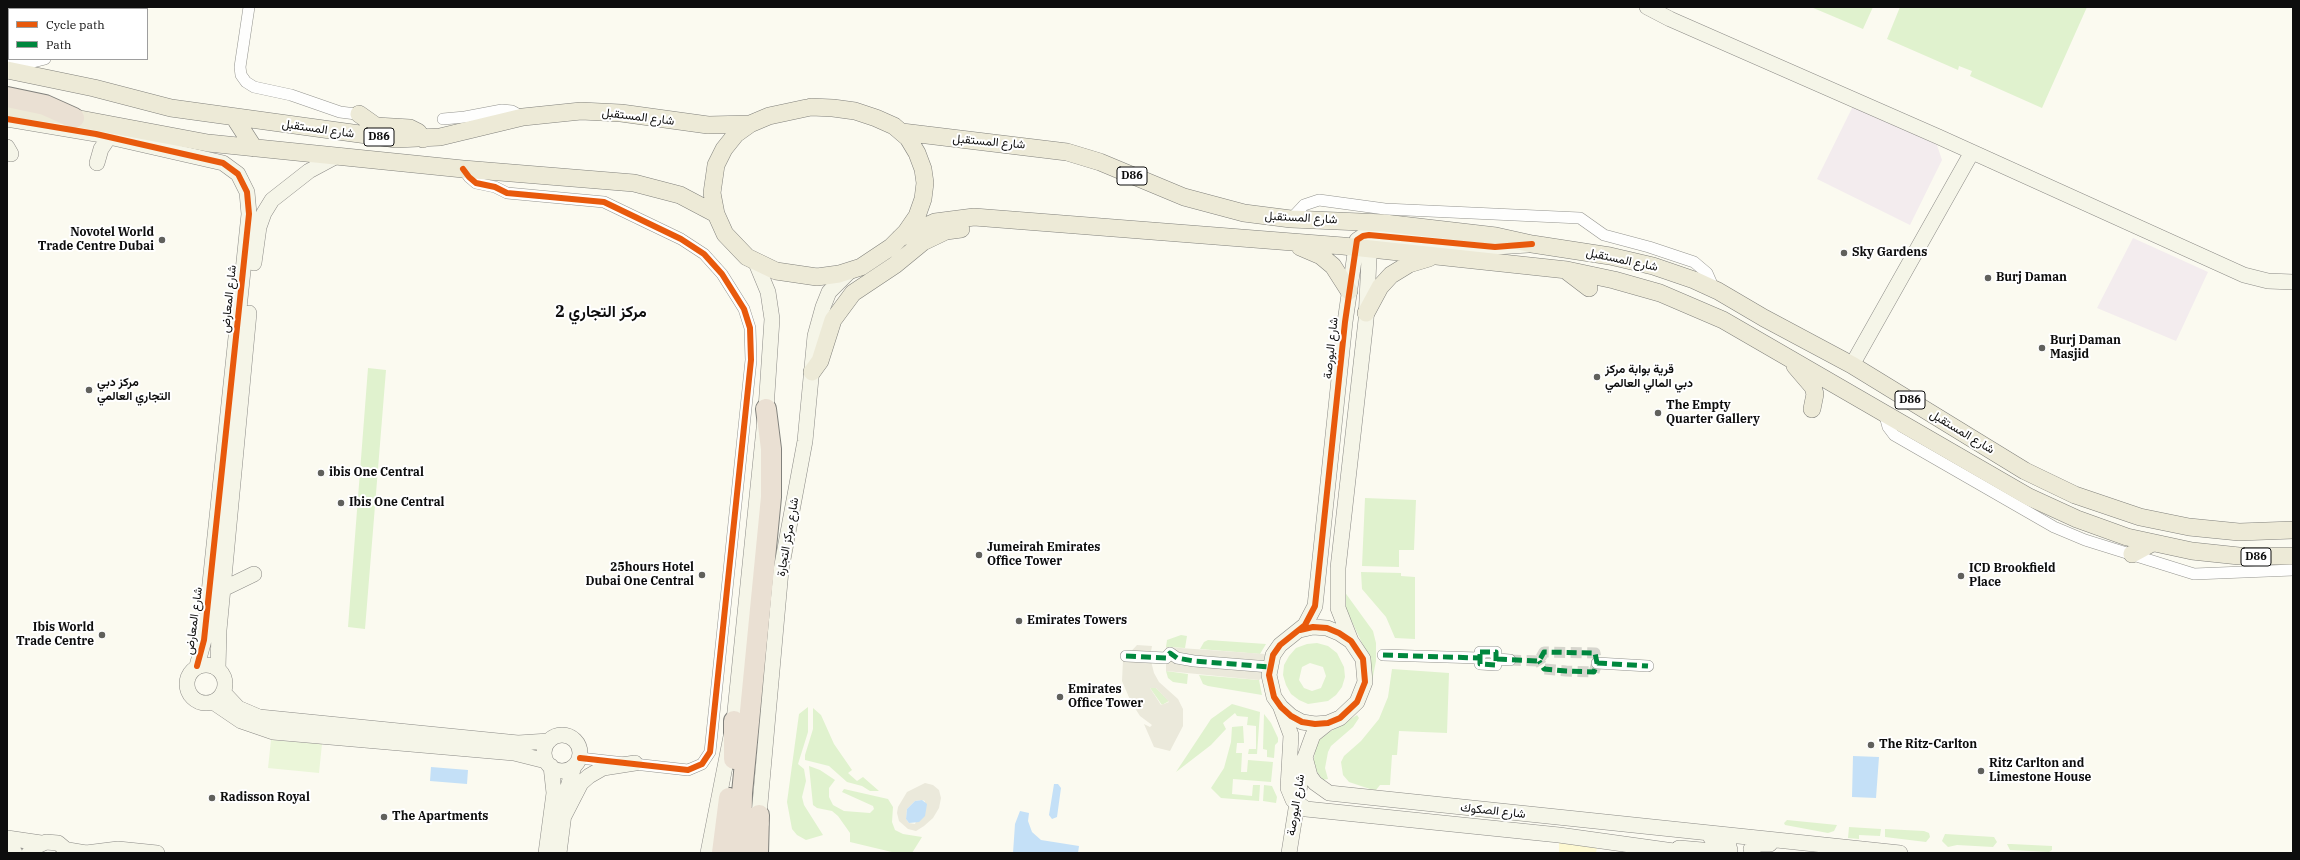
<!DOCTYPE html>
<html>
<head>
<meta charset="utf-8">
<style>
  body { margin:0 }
  #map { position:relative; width:2300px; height:860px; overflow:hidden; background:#fbfaf0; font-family:"IBM Plex Serif",serif }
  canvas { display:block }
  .frame { position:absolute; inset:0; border:8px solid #0d0d0d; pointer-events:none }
  .legend { position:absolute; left:8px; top:8px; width:140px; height:52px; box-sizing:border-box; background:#fff; border:1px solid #9e9e9e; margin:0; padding:5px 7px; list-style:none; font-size:12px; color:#0d0d0d }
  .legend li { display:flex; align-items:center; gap:8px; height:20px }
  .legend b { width:20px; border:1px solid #9e9e9e }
</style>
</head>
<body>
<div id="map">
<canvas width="2300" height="860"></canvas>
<div class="frame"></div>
<ul class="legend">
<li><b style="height:5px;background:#e8590c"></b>Cycle path</li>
<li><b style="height:5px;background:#00873e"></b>Path</li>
</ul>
</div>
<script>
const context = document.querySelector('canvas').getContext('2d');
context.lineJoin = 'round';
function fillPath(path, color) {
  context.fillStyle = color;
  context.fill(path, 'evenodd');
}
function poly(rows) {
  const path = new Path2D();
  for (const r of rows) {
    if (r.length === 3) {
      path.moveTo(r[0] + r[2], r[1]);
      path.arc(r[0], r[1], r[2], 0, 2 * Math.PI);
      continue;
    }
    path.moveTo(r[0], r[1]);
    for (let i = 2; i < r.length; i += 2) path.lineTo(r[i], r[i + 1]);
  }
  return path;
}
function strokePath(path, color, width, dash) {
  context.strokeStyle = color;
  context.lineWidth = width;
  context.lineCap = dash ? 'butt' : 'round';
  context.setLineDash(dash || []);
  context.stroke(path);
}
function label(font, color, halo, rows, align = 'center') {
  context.font = font + ' "IBM Plex Serif",Vazirmatn,serif';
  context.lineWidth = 4;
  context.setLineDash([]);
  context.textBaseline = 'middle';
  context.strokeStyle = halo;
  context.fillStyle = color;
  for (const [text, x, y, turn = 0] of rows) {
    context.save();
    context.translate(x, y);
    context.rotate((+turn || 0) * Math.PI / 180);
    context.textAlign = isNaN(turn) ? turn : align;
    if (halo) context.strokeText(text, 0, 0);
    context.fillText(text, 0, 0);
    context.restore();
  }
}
fillPath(poly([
  [1854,104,1937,145,1942,160,1910,225,1817,179],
  [2133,238,2208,272,2176,341,2097,308]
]), '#f3ecee');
fillPath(poly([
  [1811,7,1873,7,1863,29],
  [1900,7,2087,7,2042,108,1970,76,1972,71,1959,66,1958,70,1887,39],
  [368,368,386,370,365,629,348,627],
  [1365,498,1416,500,1414,550,1399,550,1399,567,1362,566],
  [1361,572,1401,573,1401,576,1415,577,1415,639,1395,638,1386,617,1362,589],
  [1344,591,1373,631,1376,643,1376,661,1371,686,1370,660,1344,605],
  [1181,635,1187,636,1185,648,1166,647,1167,640],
  [1208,640,1266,644,1260,654,1200,649,1204,642],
  [1317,643,1328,646,1337,653,1344,667,1345,677,1342,687,1336,695,1328,701,1308,704,1299,700,1291,694,1286,685,1283,675,1284,665,1289,656,1296,648,1307,644],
  [1310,663,1323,667,1326,676,1321,688,1312,691,1304,688,1299,680,1302,667],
  [1392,669,1449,673,1447,733,1399,731,1397,755,1392,755,1390,785,1380,785,1376,790,1370,789,1349,782,1343,775,1341,762,1344,756,1361,741,1379,719,1388,697],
  [1166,671,1188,674,1187,684,1173,682,1168,678],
  [1199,675,1259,680,1262,695,1208,686,1203,684],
  [1150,688,1156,688,1169,701,1162,705],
  [1232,704,1260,712,1257,754,1248,754,1249,749,1256,749,1256,726,1247,725,1248,717,1237,716,1235,713,1223,723,1226,729,1211,745,1176,772,1211,719],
  [808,707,808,732,798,764,804,769,806,781,802,797,804,805,823,835,806,840,797,835,792,829,787,802,799,714],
  [813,708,821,715,834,744,852,770,848,773,857,781,863,777,879,791,870,791,862,786,847,782,829,766,805,760,805,755,813,729],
  [1264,714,1271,723,1278,738,1278,742,1275,745,1274,758,1267,757,1267,750,1263,749],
  [1357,715,1359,718,1353,727,1331,746,1328,752,1325,768,1328,779,1323,780,1315,769,1313,763,1317,742,1328,733],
  [1243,726,1244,743,1237,743,1236,753,1242,753,1241,772,1247,772,1248,760,1273,762,1271,782,1233,779,1232,794,1252,796,1253,785,1260,785,1259,801,1221,798,1211,788,1224,768,1231,742,1232,727],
  [809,766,820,770,835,780,829,788,829,797,833,805,844,811,870,813,874,809,873,806,842,792,844,789,888,799,893,807,892,822,895,830,903,834,922,837,912,853,896,853,850,842,850,833,838,816,832,811,817,808,813,805],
  [1264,785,1272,786,1277,797,1276,803,1263,801],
  [1787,820,1837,825,1834,831,1828,833,1785,825,1784,823],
  [1849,827,1881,829,1880,836,1859,835,1859,839,1848,838],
  [1885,829,1924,831,1929,833,1930,837,1926,842,1885,837],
  [1945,834,1994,837,1997,842,1993,847,1957,845,1948,847,1942,841],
  [2007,844,2011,844,2052,846,2052,850,2049,852,2010,850]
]), '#e0f2ce');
fillPath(poly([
  [1559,843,1597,846,1596,853,1559,853]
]), '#fdf8d0');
fillPath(poly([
  [271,740,322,744,319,773,268,768]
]), '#ebf6d9');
fillPath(poly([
  [1137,645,1152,646,1150,657,1154,673,1159,682,1178,699,1183,709,1183,726,1170,751,1154,747,1144,724,1150,727,1152,725,1140,716,1131,702,1122,681,1123,660],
  [1150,688,1156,688,1169,702,1161,705],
  [1166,647,1265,654,1262,678,1259,680,1166,671],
  [925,783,933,785,939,790,941,798,939,808,933,818,924,826,916,831,908,829,899,821,897,813,898,807,907,792],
  [922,800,925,801,915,824,909,823,906,819,907,809,915,801]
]), '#ebe9db');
fillPath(poly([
  [1853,756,1879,757,1876,798,1852,797],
  [431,767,468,770,467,784,430,781],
  [1054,784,1058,784,1061,788,1057,817,1052,819,1049,815],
  [922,800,927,804,925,816,919,822,909,823,906,819,907,809,915,801],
  [1020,811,1029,813,1028,821,1032,832,1041,840,1079,846,1078,853,1013,853,1015,824]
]), '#c4e0f7');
strokePath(poly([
  [1510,660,1539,661,1544,652,1595,653,1597,663,1594,672,1566,671,1544,669,1539,661]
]), '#d7d6ce', 11, [11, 5.5]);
const street = poly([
  [249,7,240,67,241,75,246,82,254,87,291,95,340,112,364,115],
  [62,9,62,7],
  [7,61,29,63,45,59],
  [443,119,465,117,502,110,512,111,523,117],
  [463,169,469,177,476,183,495,187,507,193,604,202,681,239,704,254,722,274,744,309,750,328,751,360,710,752,702,764,688,770,580,758],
  [1291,219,1304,205,1319,200,1385,209,1580,218,1604,235,1649,247,1694,262,1707,273,1714,289],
  [1884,412,1888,427,1894,435,2054,527,2085,540,2194,574,2293,570],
  [1480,652,1496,652,1496,665,1480,664,1480,652],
  [1383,655,1479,658],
  [1126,656,1166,658,1170,653,1177,658,1194,661,1270,667],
  [1497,659,1510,660],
  [1597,663,1648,666]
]);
const secondary = poly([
  [1647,7,1670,19,1939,137,2244,275,2268,281,2293,282],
  [7,119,96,134,223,163,238,174,247,192,249,214,204,640,197,666],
  [7,147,11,154],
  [97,163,101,149,109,137],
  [254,263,259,227,264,213,272,200,309,171,337,156],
  [1852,365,1972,152],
  [223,589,254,574],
  [1300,630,1313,627,1327,628,1339,633,1351,641,1363,659,1365,682,1357,702,1340,718,1328,723,1315,724,1302,722,1291,716,1281,707,1274,697,1269,675,1273,655,1280,645,1305,625,1315,606,1345,322,1357,240,1363,236,1369,235,1495,247,1528,245],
  [1351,641,1338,608,1338,568,1366,320,1370,238],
  [206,684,19],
  [218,668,219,630,249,313],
  [223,692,238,708,259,717,518,743,549,741],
  [213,702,241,721,273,732,514,753,546,761],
  [1281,708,1291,735,1288,788,1293,800,1306,809,1559,835,1688,853],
  [1328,723,1313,735,1305,757,1310,776,1315,783,1329,793,1900,853],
  [562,753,18],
  [563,818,581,783,589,776,603,768,635,763],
  [761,824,759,815,781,570,805,441,815,336,823,307,829,292,850,271],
  [7,838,41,843],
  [7,847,15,853],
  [1679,848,1725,852,1730,850,1728,843,1711,838],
  [68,850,86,853,118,849,157,853],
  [29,853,35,847,46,842,58,843,70,853],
  [546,853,554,793,551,766],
  [559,853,567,790,574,766],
  [708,853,734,721,766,409,772,319,768,292,756,263],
  [1289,853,1304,759],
  [1753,853,1751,849,1755,844,1770,844]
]);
const primary = poly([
  [7,70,94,88,171,108,396,139,440,137,523,117,581,111,621,113,708,125,750,124],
  [811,107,833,108,855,111,876,118,894,126,908,138,917,153,923,169,925,183,923,199,917,216,906,232,891,247,861,267,839,274,817,277,776,271,747,257,725,234,716,214,712,193,716,165,724,149,736,134,750,124,769,116,811,107],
  [7,108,59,115,208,143,463,169,634,183,680,195,716,214],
  [359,114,376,126,410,128,418,132,423,139],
  [234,117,254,148],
  [902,132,1067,152,1100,162,1184,197,1244,213,1291,219,1384,223,1496,236,1532,244,1610,256,1653,266,1694,280,1718,291,1764,318,1852,365,2025,471,2075,495,2140,517,2189,527,2239,532,2293,530],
  [900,238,935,222,974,217,1343,246,1567,270,1614,280,1660,293,1723,320,2029,497,2077,519,2127,537,2192,551,2239,556,2293,556],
  [1300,247,1321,256,1333,266,1349,291],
  [1568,272,1589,288],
  [1366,313,1380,287,1391,275,1409,264,1429,258],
  [1795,366,1813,387,1815,394,1812,409],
  [812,372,820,361,833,320,853,293,895,265,923,242,946,231,961,229],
  [2132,554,2152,543]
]);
const highway = poly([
  [7,97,45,105,74,118],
  [734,759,734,721],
  [722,853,729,798],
  [741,853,742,793,771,497,771,449,766,409],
  [758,853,759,815]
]);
strokePath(street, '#94948f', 12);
strokePath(secondary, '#8b8a86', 16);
strokePath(primary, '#81817c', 18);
strokePath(highway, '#81817c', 22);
strokePath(street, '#fefefd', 11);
strokePath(secondary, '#f5f5e8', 15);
strokePath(primary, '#edead7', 17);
strokePath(highway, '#eae0d3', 20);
strokePath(poly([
  [1480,652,1496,652,1496,665,1480,664,1480,652],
  [1383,655,1479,658],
  [1126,656,1166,658,1170,653,1177,658,1194,661,1270,667],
  [1497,659,1539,661,1544,652,1595,653,1597,663,1594,672,1566,671,1544,669,1539,661],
  [1597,663,1648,666]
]), '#00873e', 5, [10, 5]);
strokePath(poly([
  [7,119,96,134,223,163,238,174,247,192,249,214,204,640,197,666],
  [463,169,469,177,476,183,495,187,507,193,604,202,681,239,704,254,722,274,744,309,750,328,751,360,710,752,702,764,688,770,580,758],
  [1300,630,1313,627,1327,628,1339,633,1351,641,1363,659,1365,682,1357,702,1340,718,1328,723,1315,724,1302,722,1291,716,1281,707,1274,697,1269,675,1273,655,1280,645,1305,625,1315,606,1345,322,1357,240,1363,236,1369,235,1495,247,1532,244]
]), '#e8590c', 6);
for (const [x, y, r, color] of [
  [162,240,4,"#60605c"],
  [1844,253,4,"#60605c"],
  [1988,278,4,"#60605c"],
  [2042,348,4,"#60605c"],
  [1597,377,4,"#60605c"],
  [89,390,4,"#60605c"],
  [1658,413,4,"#60605c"],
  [321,473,4,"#60605c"],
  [341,503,4,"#60605c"],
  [979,555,4,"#60605c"],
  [702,575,4,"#60605c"],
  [1961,576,4,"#60605c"],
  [1019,621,4,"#60605c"],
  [102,635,4,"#60605c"],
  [1060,697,4,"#60605c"],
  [1871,745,4,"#60605c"],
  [1981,771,4,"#60605c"],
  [212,798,4,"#60605c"],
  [384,817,4,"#60605c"]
]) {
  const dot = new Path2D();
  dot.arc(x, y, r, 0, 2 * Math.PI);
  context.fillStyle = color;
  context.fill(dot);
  strokePath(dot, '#fff', 1.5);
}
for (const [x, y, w] of [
  [379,137,30],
  [1132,176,30],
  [1910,400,30],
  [2256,557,30]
]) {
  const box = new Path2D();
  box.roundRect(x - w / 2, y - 9, w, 18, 3);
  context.fillStyle = '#fff';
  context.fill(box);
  strokePath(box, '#0d0d0d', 1);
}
label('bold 11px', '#0d0d0d', null, [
  ["D86",379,137],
  ["D86",1132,176],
  ["D86",1910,400],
  ["D86",2256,557]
]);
label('12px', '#0d0d0d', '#fff', [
  ["شارع المستقبل",638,117,7],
  ["شارع المستقبل",318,129,8],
  ["شارع المستقبل",989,142,5],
  ["شارع المستقبل",1301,218,3],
  ["شارع المستقبل",1622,260,12],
  ["شارع المعارض",229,299,-84],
  ["شارع البورصة",1331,348,-84],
  ["شارع المستقبل",1962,432,31],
  ["شارع مركز التجارة",788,537,-80],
  ["شارع المعارض",194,621,-82],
  ["شارع البورصة",1296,805,-81],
  ["شارع الصكوك",1493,811,6]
]);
label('bold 12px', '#0d0d0d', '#fff', [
  ["Novotel World",154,233,"right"],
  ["Trade Centre Dubai",154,247,"right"],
  ["Sky Gardens",1852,253],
  ["Burj Daman",1996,278],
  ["Burj Daman",2050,341],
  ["Masjid",2050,355],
  ["قرية بوابة مركز",1605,370],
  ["دبي المالي العالمي",1605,384],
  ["مركز دبي",97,383],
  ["التجاري العالمي",97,397],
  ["The Empty",1666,406],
  ["Quarter Gallery",1666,420],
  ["ibis One Central",329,473],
  ["Ibis One Central",349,503],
  ["Jumeirah Emirates",987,548],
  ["Office Tower",987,562],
  ["25hours Hotel",694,568,"right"],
  ["Dubai One Central",694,582,"right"],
  ["ICD Brookfield",1969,569],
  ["Place",1969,583],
  ["Emirates Towers",1027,621],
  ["Ibis World",94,628,"right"],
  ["Trade Centre",94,642,"right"],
  ["Emirates",1068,690],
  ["Office Tower",1068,704],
  ["The Ritz-Carlton",1879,745],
  ["Ritz Carlton and",1989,764],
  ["Limestone House",1989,778],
  ["Radisson Royal",220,798],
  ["The Apartments",392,817]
], 'left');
label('bold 16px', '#0d0d0d', '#fff', [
  ["مركز التجاري 2",601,312]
]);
</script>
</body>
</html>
